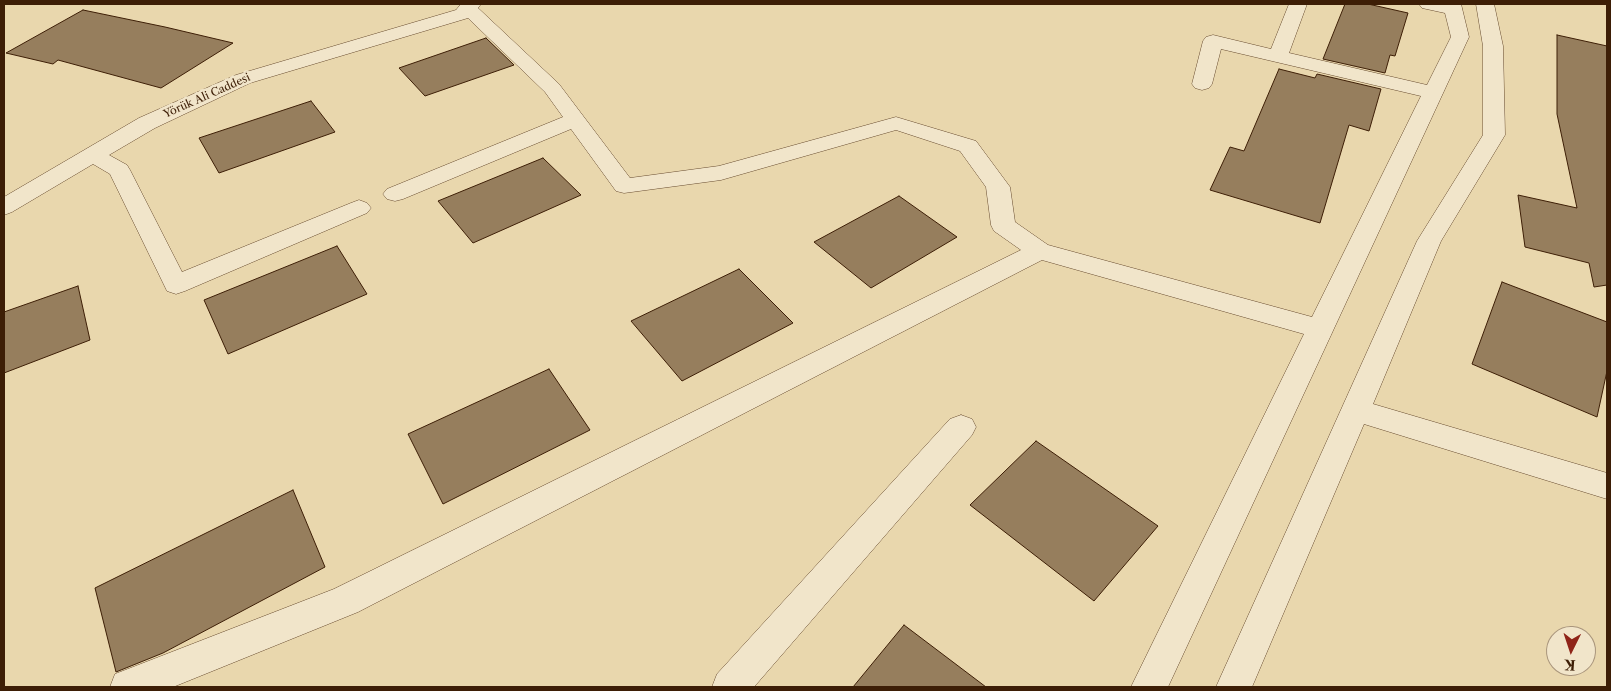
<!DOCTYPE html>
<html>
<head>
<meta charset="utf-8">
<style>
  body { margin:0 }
  #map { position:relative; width:1611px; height:691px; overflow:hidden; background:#e9d7ad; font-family:"Libre Caslon Text",serif }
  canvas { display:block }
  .frame { position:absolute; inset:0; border:5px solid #3d1e06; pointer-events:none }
  .north { position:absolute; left:1546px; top:626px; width:50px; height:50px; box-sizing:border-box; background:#f1e5ca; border:1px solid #a9957c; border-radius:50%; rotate:184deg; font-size:14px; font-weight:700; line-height:20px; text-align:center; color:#3d1e06 }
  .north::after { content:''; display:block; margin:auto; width:18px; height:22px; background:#8f2418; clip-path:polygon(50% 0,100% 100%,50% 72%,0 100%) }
</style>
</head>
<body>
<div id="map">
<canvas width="1611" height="691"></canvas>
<div class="frame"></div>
<div class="north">K</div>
</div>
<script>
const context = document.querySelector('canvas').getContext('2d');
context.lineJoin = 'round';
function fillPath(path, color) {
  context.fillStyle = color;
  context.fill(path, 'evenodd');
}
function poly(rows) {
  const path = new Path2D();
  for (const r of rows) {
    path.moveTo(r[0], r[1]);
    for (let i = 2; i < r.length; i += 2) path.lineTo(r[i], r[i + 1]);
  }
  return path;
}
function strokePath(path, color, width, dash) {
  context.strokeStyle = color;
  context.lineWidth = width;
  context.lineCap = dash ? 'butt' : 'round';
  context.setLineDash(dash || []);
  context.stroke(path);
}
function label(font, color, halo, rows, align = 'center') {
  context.font = font + ' "Libre Caslon Text",serif';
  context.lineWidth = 5;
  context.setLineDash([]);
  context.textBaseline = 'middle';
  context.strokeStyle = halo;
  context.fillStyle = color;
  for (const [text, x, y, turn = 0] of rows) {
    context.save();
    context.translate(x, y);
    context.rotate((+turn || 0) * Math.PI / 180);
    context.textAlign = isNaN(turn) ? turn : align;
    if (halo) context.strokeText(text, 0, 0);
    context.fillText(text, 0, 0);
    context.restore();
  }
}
const building = poly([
  [1345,4,1368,4,1408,13,1395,56,1390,55,1385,73,1323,59,1345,4],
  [83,10,165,27,233,43,161,88,58,60,53,64,6,53,83,10],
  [1557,35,1607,46,1607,285,1594,287,1589,263,1525,247,1518,195,1577,208,1557,114,1557,35],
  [486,38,514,65,425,96,399,68,486,38],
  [1279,69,1315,78,1317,74,1381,89,1369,131,1349,125,1320,223,1210,190,1230,147,1244,151,1279,69],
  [311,101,335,132,219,173,199,138,311,101],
  [543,158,581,195,473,243,438,201,543,158],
  [899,196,957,237,871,288,814,242,899,196],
  [337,246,367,294,228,354,204,300,337,246],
  [739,269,793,323,682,381,631,321,739,269],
  [1502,282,1607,322,1607,371,1597,417,1472,364,1502,282],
  [78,286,90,340,4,373,4,312,78,286],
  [549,369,590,430,443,504,408,434,549,369],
  [1036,441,1158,526,1094,601,970,505,1036,441],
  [293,490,325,567,163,653,116,672,95,588,293,490],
  [904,625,986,687,853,687,904,625]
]);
fillPath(building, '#967e5d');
strokePath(building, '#3d1e06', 1);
const minor = poly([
  [461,4,481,4,478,8,559,84,630,178,719,166,896,117,976,141,1010,187,1015,222,1048,245,1312,317,1421,96,1221,49,1212,84,1209,88,1202,90,1195,88,1192,84,1203,41,1206,37,1213,35,1271,49,1289,4,1307,4,1289,53,1427,85,1451,37,1445,13,1422,8,1419,4,1461,4,1469,37,1168,687,1131,687,1304,334,1042,260,358,612,173,687,110,687,115,674,334,589,1021,250,994,231,991,225,986,187,960,151,896,130,721,180,624,193,616,191,571,129,403,199,395,201,387,199,383,194,387,189,563,117,545,92,468,18,250,83,155,128,109,155,127,165,130,170,182,272,351,203,359,200,367,203,371,208,367,213,185,291,176,294,167,291,110,174,93,164,12,212,4,215,4,197,139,118,236,75,456,10,461,4],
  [1476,4,1494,4,1503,46,1505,135,1441,241,1373,404,1607,473,1607,499,1364,424,1252,687,1216,687,1417,241,1483,135,1483,46,1476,4],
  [961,415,972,419,976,427,972,435,754,687,712,687,717,674,950,419,961,415]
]);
strokePath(minor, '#684c30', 1);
fillPath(minor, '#f1e5ca');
label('11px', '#3d1e06', '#f1e5ca', [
  ["Yörük Ali Caddesi",207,96,-24]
]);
</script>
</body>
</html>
